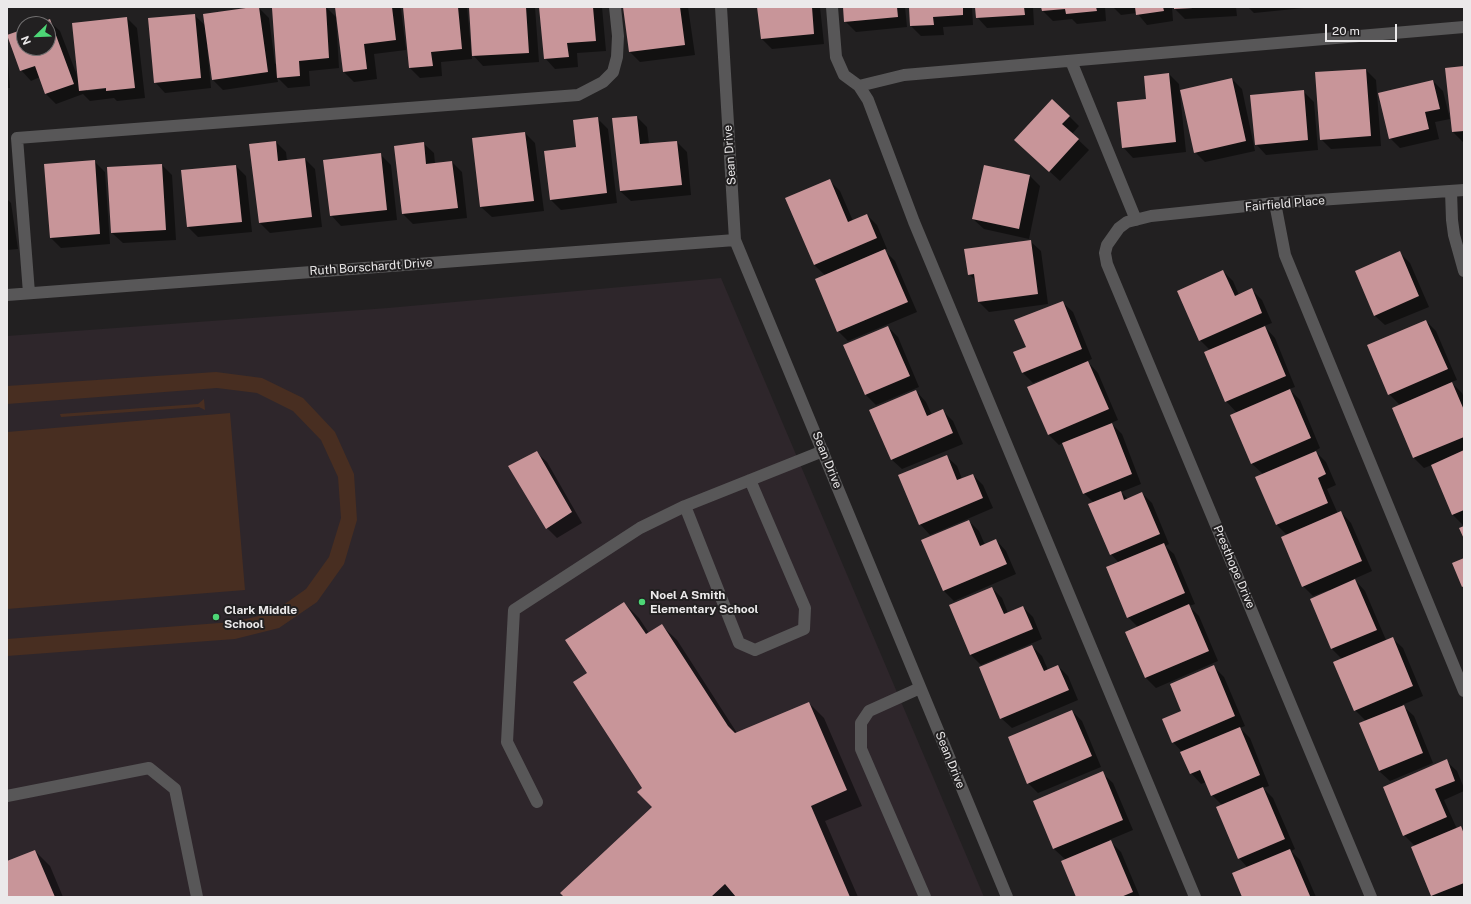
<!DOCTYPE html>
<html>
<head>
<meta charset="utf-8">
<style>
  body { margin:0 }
  #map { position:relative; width:1471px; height:904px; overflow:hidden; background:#222021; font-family:"Public Sans",sans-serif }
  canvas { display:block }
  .frame { position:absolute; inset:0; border:8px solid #ebe9ea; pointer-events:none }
  .north { position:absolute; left:16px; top:16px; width:40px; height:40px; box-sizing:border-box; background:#222021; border:1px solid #727071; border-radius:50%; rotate:247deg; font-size:11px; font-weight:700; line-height:16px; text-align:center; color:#ebe9ea }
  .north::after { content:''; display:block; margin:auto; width:14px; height:18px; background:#4dd676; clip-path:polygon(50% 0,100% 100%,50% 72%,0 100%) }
  .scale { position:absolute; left:1325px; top:24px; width:72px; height:18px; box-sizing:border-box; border:2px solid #ebe9ea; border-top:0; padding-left:5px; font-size:12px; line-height:14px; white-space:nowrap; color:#ebe9ea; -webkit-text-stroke:3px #222021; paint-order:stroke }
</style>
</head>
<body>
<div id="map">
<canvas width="1471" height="904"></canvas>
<div class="frame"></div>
<div class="north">N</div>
<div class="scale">20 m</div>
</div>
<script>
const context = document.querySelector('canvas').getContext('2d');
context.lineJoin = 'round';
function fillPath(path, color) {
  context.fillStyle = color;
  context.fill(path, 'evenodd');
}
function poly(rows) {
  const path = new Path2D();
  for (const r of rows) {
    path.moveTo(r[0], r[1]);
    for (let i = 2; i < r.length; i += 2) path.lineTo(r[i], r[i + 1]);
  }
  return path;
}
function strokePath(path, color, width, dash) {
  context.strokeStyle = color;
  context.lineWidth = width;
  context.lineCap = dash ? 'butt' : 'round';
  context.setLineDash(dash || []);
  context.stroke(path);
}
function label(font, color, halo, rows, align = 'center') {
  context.font = font + ' "Public Sans",sans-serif';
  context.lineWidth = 4;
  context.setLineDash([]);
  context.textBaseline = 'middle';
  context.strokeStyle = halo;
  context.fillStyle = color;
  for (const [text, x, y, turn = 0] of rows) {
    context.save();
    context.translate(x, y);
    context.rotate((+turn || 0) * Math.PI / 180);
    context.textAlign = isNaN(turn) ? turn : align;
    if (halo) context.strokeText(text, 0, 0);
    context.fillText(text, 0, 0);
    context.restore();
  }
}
fillPath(poly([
  [721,278,984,897,7,897,7,336,388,308]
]), '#2e262b');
fillPath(poly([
  [216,372,262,378,303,398,335,432,354,474,357,520,344,564,317,602,279,628,235,639,7,656,7,639,233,622,272,613,306,589,329,557,341,518,338,477,321,440,293,411,257,393,217,388,7,404,7,386],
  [204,399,205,410,199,407,61,417,60,414,198,404],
  [230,413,245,590,7,609,7,432]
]), '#482e21');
fillPath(poly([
  [258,7,269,18,275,64,277,63,305,7,326,7,337,18,336,7,399,7,401,9,406,50,374,54,377,79,354,82,344,72,337,18,336,19,339,68,309,71,310,86,288,88,277,77,278,82,223,90,213,80,208,46,207,46,211,88,165,93,155,82,194,15,206,26],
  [404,7,467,7,472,59,441,62,442,76,420,78,410,68],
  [470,7,535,7,539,62,483,66,473,55],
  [540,7,602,7,606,51,577,53,578,67,555,69,545,58],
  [624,7,688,7,695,55,640,62,630,52],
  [758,7,820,7,824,44,772,49,762,39],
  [844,7,905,7,907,27,856,32,845,21],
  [910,7,972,7,973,25,943,27,944,35,921,36,911,26],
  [976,7,1033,7,1034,25,987,28,977,17],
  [1042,7,1105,7,1106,21,1077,24,1072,19,1053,21,1043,11],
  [1113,7,1172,7,1173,21,1147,25,1137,13,1121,15],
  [1175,7,1236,7,1237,16,1185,19,1175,9],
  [1248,7,1304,7,1304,8,1254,13],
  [127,18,137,28,145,98,117,101,114,98,90,101,83,94,56,104,46,94,40,77,31,81,21,70,24,30,24,48,48,48,48,24,40,24,49,21,60,31,78,78],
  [111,86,111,88,87,91,87,89],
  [7,51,10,88,7,88],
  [1464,67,1464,142,1463,142,1453,132],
  [1366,70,1376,80,1381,146,1331,149,1321,139],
  [1169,74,1179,84,1186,152,1133,158,1123,147,1147,99],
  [1232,79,1242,89,1255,151,1205,162,1195,152],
  [1433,81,1443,91,1450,119,1435,122,1439,139,1400,148,1390,138],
  [1303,91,1314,102,1318,150,1266,155,1256,144],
  [1069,116,1079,126,1072,134,1089,150,1060,181,1026,150],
  [637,117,647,127,649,144,677,142,687,152,691,195,631,201,620,191],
  [597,118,608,129,617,203,561,210,551,200],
  [525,133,535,143,544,211,492,217,481,207],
  [276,142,286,152,287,161,305,159,315,169,322,227,270,233,260,223],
  [423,143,434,153,435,164,452,162,462,172,467,218,413,224,403,214],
  [380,154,391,165,397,220,341,226,331,215],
  [94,161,105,172,110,244,61,248,51,238],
  [162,165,172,175,176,240,123,243,112,233,109,168],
  [236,166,246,176,252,232,198,237,188,227],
  [1030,176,1040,186,1029,239,984,229,973,219],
  [829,180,840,191,853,221,867,215,877,225,887,249,884,250,895,261,917,312,848,341,838,331,826,276,814,265],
  [7,199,11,203,18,249,7,250],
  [1030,241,1041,251,1048,304,989,312,979,302,976,281,969,274],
  [1400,253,1410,263,1429,307,1385,325,1374,315],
  [1223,271,1233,281,1239,295,1252,290,1262,300,1272,323,1264,326,1275,338,1295,387,1289,389,1300,400,1320,448,1315,451,1326,462,1336,485,1327,489,1338,514,1341,512,1351,523,1372,571,1354,579,1365,591,1386,640,1392,638,1403,648,1423,696,1402,705,1414,716,1433,763,1390,781,1379,771,1366,721,1355,710,1342,659,1332,649,1311,600,1330,591,1329,590,1313,596,1303,586,1287,535,1277,525,1257,477,1263,474,1251,463,1237,413,1226,401,1211,351,1200,340],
  [1062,302,1073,312,1092,359,1087,361,1098,373,1118,420,1111,423,1122,434,1141,484,1121,492,1128,499,1142,493,1152,503,1169,544,1165,546,1174,554,1195,604,1189,606,1199,616,1218,661,1156,688,1145,677,1138,627,1128,617,1119,563,1111,554,1094,503,1084,493,1063,443,1059,445,1049,435,1029,388,1052,378,1051,376,1033,383,1023,373,1014,352,1027,347],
  [1426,321,1436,331,1457,380,1451,382,1462,393,1464,398,1463,525,1453,515,1432,465,1424,468,1414,458,1393,408,1400,405,1389,394],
  [888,327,898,337,919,387,876,405,866,395,845,345],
  [916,391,926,402,932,415,943,411,953,421,963,444,902,469,891,459],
  [536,452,547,462,582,523,557,538,547,528],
  [946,456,957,466,962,479,973,475,983,485,993,508,930,535,920,524],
  [969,521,979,531,985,545,996,540,1006,551,1016,574,954,601,944,591],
  [992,588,1002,598,1008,613,1023,607,1033,617,1042,639,981,665,971,655,950,606],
  [624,603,639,618,649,633,661,625,677,640,737,733,809,703,824,718,862,806,825,821,858,897,565,897,653,807,588,673],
  [1032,646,1042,656,1048,670,1058,666,1068,676,1078,700,1012,728,1001,718],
  [1214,667,1224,677,1245,726,1240,728,1250,738,1269,786,1263,788,1273,798,1295,849,1291,851,1300,860,1316,897,1243,897,1248,868,1239,858,1222,805,1212,795,1206,782,1201,784,1191,773,1182,752,1173,742,1182,711],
  [1072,711,1082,721,1101,767,1038,793,1028,783],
  [1446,761,1457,771,1464,788,1464,791,1444,800,1457,829,1461,828,1464,831,1464,897,1433,897,1432,896,1412,847,1415,846,1404,835],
  [1102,773,1113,783,1133,830,1109,840,1121,852,1140,897,1077,897,1066,860,1054,849,1034,802],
  [35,851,50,866,63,897,7,897,7,862]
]), '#0007');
fillPath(poly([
  [253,7,259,7,268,72,212,80,203,14],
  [291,7,326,7,329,58,299,61,300,76,277,78,272,8],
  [335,7,392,7,396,40,364,44,367,69,343,72],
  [403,7,458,7,462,49,431,52,433,66,409,68],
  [469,7,526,7,529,53,472,56],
  [539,7,593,7,596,41,567,43,569,57,544,59],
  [623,7,680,7,685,45,629,52],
  [757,7,812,7,814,34,761,39],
  [843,7,897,7,898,17,844,22],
  [909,7,963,7,963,15,933,17,934,25,910,26],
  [975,7,1024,7,1025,15,976,18],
  [1041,7,1096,7,1097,11,1066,14,1065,9,1042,11],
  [1135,7,1163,7,1164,11,1136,15],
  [1174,7,1193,7,1193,8,1174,9],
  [195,14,201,78,154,83,148,18],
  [127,17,135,88,106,91,106,88,79,91,72,23],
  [50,19,74,84,45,94,35,66,20,71,7,35,24,29,24,48,48,48,48,24,38,24],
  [1464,66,1464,131,1452,132,1445,68],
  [1366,69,1371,136,1320,140,1315,72],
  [1169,73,1176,142,1122,148,1117,102,1146,99,1144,76],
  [1232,78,1246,141,1194,153,1180,90],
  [1433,80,1440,109,1425,112,1429,129,1389,139,1378,93],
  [1304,90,1308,140,1255,145,1250,95],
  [1052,99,1070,116,1062,124,1079,139,1049,172,1014,140],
  [637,116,640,144,677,141,682,185,620,191,612,118],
  [598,117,607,193,550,200,544,151,576,147,573,120],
  [525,132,534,201,480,207,472,138],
  [276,141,278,161,305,158,312,217,259,223,249,144],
  [424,142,426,164,452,161,458,208,402,214,394,146],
  [381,153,387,210,330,216,323,160],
  [95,160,100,234,50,238,44,164],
  [162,164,166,230,111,233,107,167],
  [236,165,242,222,187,227,181,170],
  [984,165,1030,175,1019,229,972,219],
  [830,179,848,222,867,214,877,238,814,265,785,198],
  [1031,240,1038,294,978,302,974,274,968,275,964,249],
  [885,249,908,302,837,332,815,279],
  [1400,251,1419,296,1374,316,1355,271],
  [1223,270,1235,296,1252,288,1262,313,1199,341,1177,291],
  [1063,301,1082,349,1022,373,1013,352,1026,347,1014,320],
  [1426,320,1448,369,1388,395,1367,345],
  [888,326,910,376,865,395,843,345],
  [1265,326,1286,376,1225,402,1204,352],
  [1088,361,1109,409,1048,435,1027,387],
  [1452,382,1464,410,1464,437,1413,458,1392,408],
  [1290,389,1311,438,1251,464,1230,415],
  [916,390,927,416,943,409,953,433,891,460,869,410],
  [1112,423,1132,474,1083,494,1062,443],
  [1464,450,1464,510,1452,515,1431,465],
  [537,451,572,512,546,529,508,466],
  [1316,451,1326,474,1318,478,1328,503,1276,525,1255,477],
  [947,455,957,480,973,474,983,498,919,525,898,475],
  [1121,491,1124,500,1142,492,1160,534,1110,555,1088,504],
  [1341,511,1362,561,1302,587,1281,537],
  [969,520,980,546,996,539,1007,564,943,591,921,540],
  [1464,526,1464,539,1459,528],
  [1164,543,1185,593,1127,618,1106,567],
  [1464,558,1464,586,1462,587,1452,563],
  [1355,579,1377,630,1331,649,1310,599],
  [992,587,1004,614,1023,606,1033,629,970,655,949,605],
  [624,602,646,634,662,624,728,726,735,733,809,702,847,790,811,806,850,897,736,897,725,884,711,897,564,897,560,893,652,807,637,792,642,788,573,682,587,673,565,640],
  [1189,604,1209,651,1145,678,1125,632],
  [1393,637,1413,686,1354,711,1333,662],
  [1032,645,1044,671,1058,665,1069,690,1000,719,979,667],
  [1214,665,1235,716,1172,743,1162,719,1181,711,1170,684],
  [1404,705,1423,753,1379,771,1359,723],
  [1072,710,1092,756,1027,784,1008,737],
  [1240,727,1260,775,1211,796,1200,770,1190,774,1180,752],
  [1447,759,1455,781,1435,789,1447,817,1403,836,1383,787],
  [1103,771,1123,820,1053,849,1033,801],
  [1263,787,1285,839,1238,859,1216,807],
  [1461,826,1464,834,1464,883,1431,896,1411,847],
  [1111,840,1133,892,1121,897,1076,897,1061,861],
  [1290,849,1310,896,1308,897,1242,897,1232,873],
  [35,850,55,897,7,897,7,861]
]), '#c89599');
strokePath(poly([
  [721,7,735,240,1007,897],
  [832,7,836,57,844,75,859,86,868,100,914,222,1195,897],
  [1071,61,1136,220],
  [859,86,904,75,1464,27],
  [1451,191,1452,220,1454,235,1464,271],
  [1275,203,1285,255,1464,691],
  [29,293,17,138,578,95,603,82,613,72,617,57,618,36,615,7],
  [7,295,735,240],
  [685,506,739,643,755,650,804,629,805,608,750,480],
  [920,688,869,711,861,723,861,749,925,897],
  [7,796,149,768,175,789,197,897],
  [537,802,507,742,514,610,640,528,685,506,823,451],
  [1371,897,1107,264,1105,253,1107,245,1119,228,1127,222,1151,216,1275,203,1464,190]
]), '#585758', 12);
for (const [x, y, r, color] of [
  [642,602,4,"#4dd676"],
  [216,617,4,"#4dd676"]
]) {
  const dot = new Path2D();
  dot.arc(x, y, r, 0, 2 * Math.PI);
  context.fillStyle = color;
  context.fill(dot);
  strokePath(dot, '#222021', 1.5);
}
label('12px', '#ebe9ea', '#222021', [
  ["Sean Drive",730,155,-94],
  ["Fairfield Place",1285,204,-5],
  ["Ruth Borschardt Drive",371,267,-4],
  ["Sean Drive",827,460,68],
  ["Presthope Drive",1234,567,67],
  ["Sean Drive",950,760,68]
]);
label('bold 12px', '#ebe9ea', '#222021', [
  ["Noel A Smith",650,595],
  ["Elementary School",650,609],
  ["Clark Middle",224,610],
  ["School",224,624]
], 'left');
</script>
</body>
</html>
